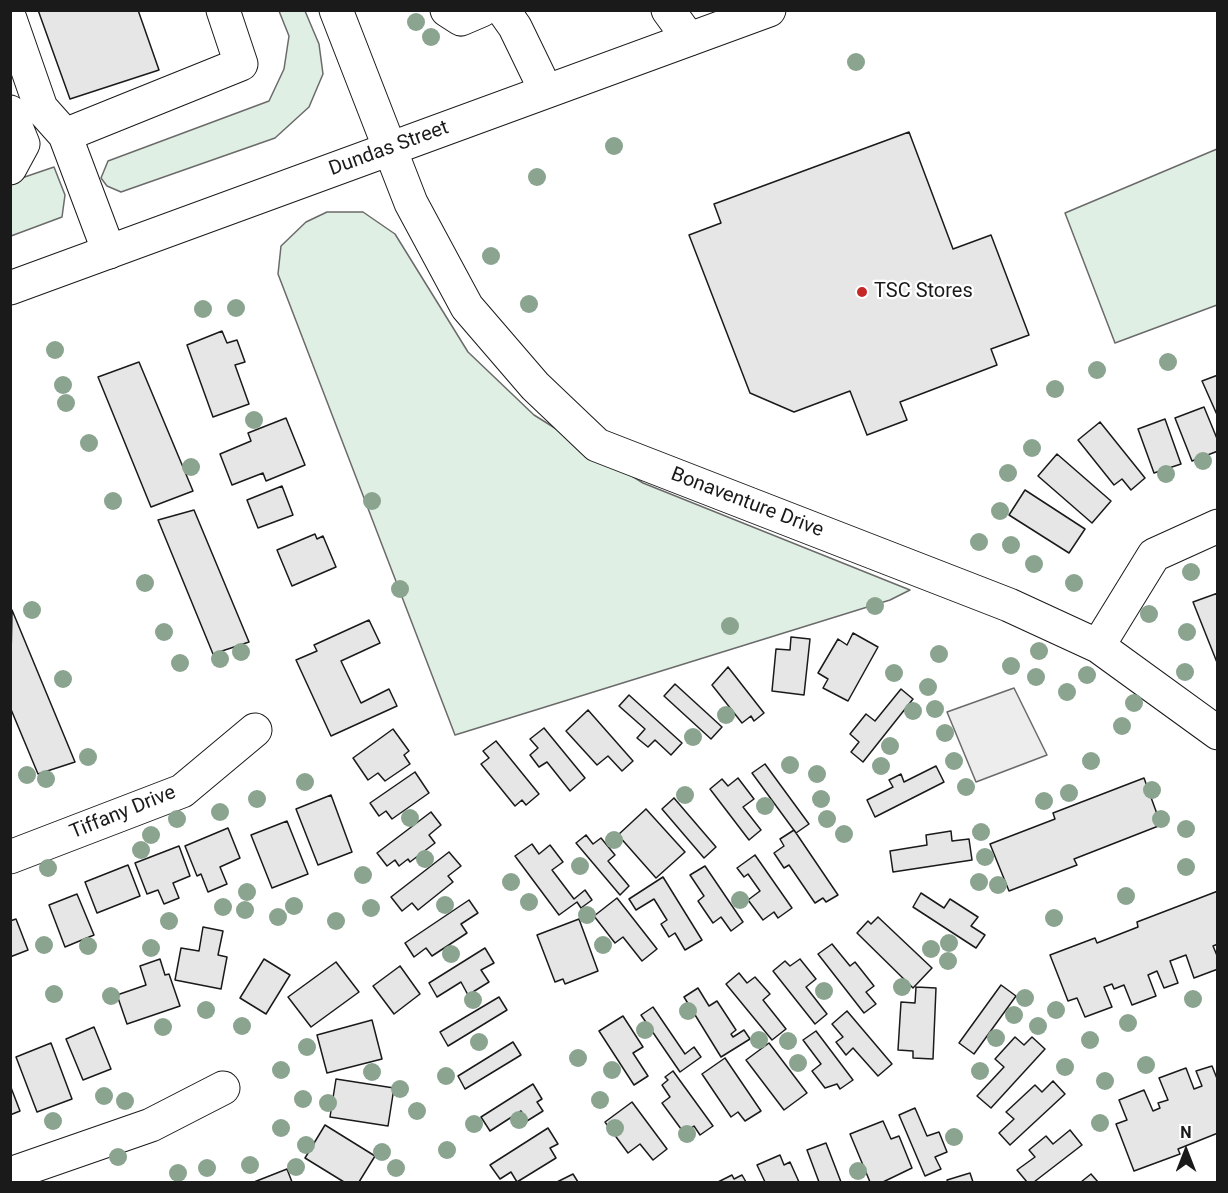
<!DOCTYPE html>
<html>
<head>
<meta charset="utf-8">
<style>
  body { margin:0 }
  #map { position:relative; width:1228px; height:1193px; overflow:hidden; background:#fff; font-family:Roboto,sans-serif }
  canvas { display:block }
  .frame { position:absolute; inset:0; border:12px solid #1a1a1a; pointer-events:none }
  .north { position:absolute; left:1156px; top:1121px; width:60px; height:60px; -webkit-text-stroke:4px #fff; paint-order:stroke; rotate:0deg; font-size:16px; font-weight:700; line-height:24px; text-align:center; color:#1a1a1a }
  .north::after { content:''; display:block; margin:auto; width:21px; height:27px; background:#1a1a1a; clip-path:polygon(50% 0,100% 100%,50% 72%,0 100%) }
</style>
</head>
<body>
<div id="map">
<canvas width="1228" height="1193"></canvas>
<div class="frame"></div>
<div class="north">N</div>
</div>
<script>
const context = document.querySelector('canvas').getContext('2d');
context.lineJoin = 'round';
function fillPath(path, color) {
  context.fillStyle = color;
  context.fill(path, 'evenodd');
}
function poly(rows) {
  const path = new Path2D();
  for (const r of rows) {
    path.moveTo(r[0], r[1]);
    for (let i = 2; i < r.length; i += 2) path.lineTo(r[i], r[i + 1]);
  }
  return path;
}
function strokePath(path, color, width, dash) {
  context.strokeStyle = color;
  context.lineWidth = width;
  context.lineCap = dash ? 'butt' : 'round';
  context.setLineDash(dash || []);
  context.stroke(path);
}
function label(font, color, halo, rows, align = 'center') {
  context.font = font + ' Roboto,sans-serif';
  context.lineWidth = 4.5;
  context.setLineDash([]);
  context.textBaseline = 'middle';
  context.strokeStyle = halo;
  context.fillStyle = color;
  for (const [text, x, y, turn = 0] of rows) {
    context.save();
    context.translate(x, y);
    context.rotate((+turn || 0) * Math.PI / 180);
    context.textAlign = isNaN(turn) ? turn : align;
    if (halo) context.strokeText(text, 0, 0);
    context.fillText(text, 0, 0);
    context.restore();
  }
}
const green = poly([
  [279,11,305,11,319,44,323,74,309,107,275,138,121,192,107,186,101,178,108,161,269,101,284,69,289,36,279,11],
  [1217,149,1217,305,1115,343,1065,213,1217,149],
  [54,167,65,195,62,217,11,236,10,182,54,167],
  [327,212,363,212,395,234,468,352,534,415,643,483,910,590,890,600,455,735,278,274,281,246,306,222,327,212]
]);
fillPath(green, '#e0efe3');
strokePath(green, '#6a6a6a', 1.5);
const parking = poly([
  [1014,688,1047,755,976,782,947,712,1014,688]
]);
fillPath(parking, '#ededed');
strokePath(parking, '#6a6a6a', 1.5);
const building = poly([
  [38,10,138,10,159,70,70,99,38,10],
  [909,132,953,249,991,235,1029,335,991,349,997,365,900,402,907,420,867,435,850,391,794,412,750,393,689,235,721,223,714,204,909,132],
  [222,331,227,343,237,340,245,362,235,365,249,404,213,417,187,345,222,331],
  [139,362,193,491,151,507,98,377,139,362],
  [1218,375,1218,417,1202,381,1218,375],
  [1204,407,1218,441,1218,451,1192,461,1175,418,1204,407],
  [286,418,305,465,266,481,263,473,232,485,220,454,251,441,248,433,286,418],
  [1165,419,1181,464,1154,473,1138,429,1165,419],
  [1100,422,1145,478,1131,490,1122,479,1114,485,1078,440,1100,422],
  [1057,454,1111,501,1092,523,1038,476,1057,454],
  [282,486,293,515,258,528,247,500,282,486],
  [1025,490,1085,529,1069,553,1009,515,1025,490],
  [194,510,249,642,213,654,158,520,194,510],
  [315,534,317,539,323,536,336,567,292,586,277,550,315,534],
  [1218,593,1218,665,1193,602,1218,593],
  [12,610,75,762,38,774,10,707,12,610],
  [369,620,380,643,341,661,361,703,389,689,397,706,331,736,296,660,317,651,314,645,369,620],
  [853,633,878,647,848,701,823,688,828,679,818,673,838,639,847,645,853,633],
  [791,637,810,639,804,695,772,691,776,649,790,650,791,637],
  [728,667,764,713,754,721,751,716,742,723,712,685,728,667],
  [675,684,722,727,711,739,664,696,675,684],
  [901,689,913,699,863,762,851,752,859,742,850,734,866,714,875,721,901,689],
  [629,695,682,743,671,755,655,740,648,747,637,738,645,729,619,706,629,695],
  [588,710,633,761,622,771,608,756,597,765,566,731,588,710],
  [544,728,585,778,570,791,547,762,539,767,530,755,538,748,530,739,544,728],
  [393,729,409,751,404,755,410,764,385,781,378,773,368,780,353,758,393,729],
  [496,741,539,794,526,805,522,800,515,806,481,764,489,758,483,751,496,741],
  [765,764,809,824,796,833,752,773,765,764],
  [936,766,944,782,875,817,867,800,893,787,889,780,901,774,904,782,936,766],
  [415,772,429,793,392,819,386,811,379,816,370,803,415,772],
  [738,778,754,799,743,807,761,830,749,840,710,789,722,779,728,786,738,778],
  [1144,778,1161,825,1074,859,1077,865,1009,891,990,844,1055,819,1053,813,1144,778],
  [331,795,352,852,318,865,296,809,331,795],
  [674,798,716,847,704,858,662,809,674,798],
  [646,809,685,852,656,878,618,835,646,809],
  [431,812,441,825,429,835,435,843,410,862,408,859,399,866,395,860,387,866,377,853,431,812],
  [287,821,308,874,272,888,251,835,287,821],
  [228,828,240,858,220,867,227,884,208,892,201,874,197,876,185,846,228,828],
  [794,830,838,895,826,902,823,898,815,903,789,865,784,868,774,853,784,846,780,839,794,830],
  [951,831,952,841,969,839,972,860,893,872,890,851,927,845,926,835,951,831],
  [586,835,593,844,601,838,615,855,608,861,629,886,620,895,576,843,586,835],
  [532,844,539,854,550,845,563,862,552,870,574,899,585,890,592,900,581,908,577,902,559,915,515,856,532,844],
  [179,846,190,876,173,883,179,898,164,904,158,890,147,894,135,863,179,846],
  [449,852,461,866,448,876,453,882,418,910,412,903,402,911,391,897,449,852],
  [755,855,792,908,778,918,774,912,763,920,748,900,760,891,748,874,744,877,737,868,755,855],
  [128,865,140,896,97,913,85,882,128,865],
  [705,866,743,922,731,931,721,917,713,923,698,901,704,896,690,875,705,866],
  [663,877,702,940,685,950,675,933,669,937,661,924,667,920,654,899,636,910,629,899,663,877],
  [1218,891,1218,944,1213,946,1218,958,1218,969,1194,978,1186,955,1170,961,1178,983,1164,988,1157,971,1148,975,1156,996,1132,1005,1124,985,1114,989,1112,984,1104,987,1112,1007,1085,1017,1077,998,1068,1001,1050,955,1095,938,1097,943,1138,927,1137,922,1218,891],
  [921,893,944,908,950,899,978,917,971,926,985,935,976,948,913,907,921,893],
  [77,894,94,935,65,947,49,905,77,894],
  [617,898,657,949,642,961,623,937,615,943,594,916,617,898],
  [469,900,478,913,461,924,467,933,432,956,426,948,414,957,405,943,469,900],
  [878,917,932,968,913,988,857,933,868,921,871,924,878,917],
  [16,919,28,950,10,957,10,921,16,919],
  [579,919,598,971,565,984,563,979,555,982,537,935,579,919],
  [203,927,223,931,218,955,227,957,221,989,175,980,181,948,199,951,203,927],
  [832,944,850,966,855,962,874,986,866,992,876,1004,864,1013,818,954,832,944],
  [485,948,494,963,481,970,489,982,468,995,461,982,437,997,429,983,485,948],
  [160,959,165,975,169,974,180,1006,127,1024,117,995,146,985,140,966,160,959],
  [264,959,290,975,266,1014,240,998,264,959],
  [800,959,816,979,806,987,827,1014,815,1024,773,971,785,961,790,966,800,959],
  [336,962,359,992,311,1027,288,997,336,962],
  [400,966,420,994,394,1014,373,986,400,966],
  [739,973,747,983,755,977,770,994,763,1000,786,1029,772,1040,726,984,739,973],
  [1001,985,1016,996,974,1054,959,1043,1001,985],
  [916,987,936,988,933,1059,913,1058,913,1051,898,1050,901,1002,915,1003,916,987],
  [698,988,709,1006,717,1001,736,1030,731,1034,733,1037,744,1030,750,1039,721,1057,684,997,698,988],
  [499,997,507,1010,448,1046,440,1032,499,997],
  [653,1007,685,1054,694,1047,701,1057,680,1072,641,1015,653,1007],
  [847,1011,892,1064,878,1076,853,1048,846,1055,836,1042,843,1037,832,1024,847,1011],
  [623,1016,643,1047,633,1053,648,1076,634,1085,599,1031,623,1016],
  [372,1020,382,1059,327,1073,317,1035,372,1020],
  [94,1027,111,1069,83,1080,66,1039,94,1027],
  [816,1031,853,1080,840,1089,837,1084,825,1088,812,1071,821,1064,803,1040,816,1031],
  [1015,1037,1024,1045,1032,1037,1045,1049,991,1108,977,1096,1004,1067,995,1059,1015,1037],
  [513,1042,521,1055,465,1089,458,1076,513,1042],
  [51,1043,72,1099,37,1112,16,1057,51,1043],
  [769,1043,807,1093,784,1110,746,1060,769,1043],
  [725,1058,761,1111,745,1121,738,1112,731,1117,702,1074,725,1058],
  [1212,1066,1218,1081,1218,1133,1178,1149,1180,1154,1134,1171,1116,1124,1127,1120,1119,1100,1144,1090,1153,1111,1160,1108,1158,1103,1168,1100,1159,1078,1186,1068,1194,1089,1202,1086,1196,1071,1212,1066],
  [673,1071,713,1126,700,1135,694,1126,684,1133,662,1103,670,1097,662,1085,668,1080,665,1077,673,1071],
  [336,1079,394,1088,388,1126,330,1117,336,1079],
  [1053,1081,1065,1094,1010,1145,999,1133,1014,1119,1006,1112,1035,1085,1042,1092,1053,1081],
  [533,1084,542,1099,537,1102,543,1111,527,1121,521,1111,490,1131,481,1117,533,1084],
  [10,1085,20,1111,10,1115,10,1085],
  [632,1102,667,1149,653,1160,640,1144,628,1153,605,1122,632,1102],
  [915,1108,927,1136,939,1132,947,1152,935,1157,941,1169,925,1176,899,1115,915,1108],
  [883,1121,891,1139,899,1136,912,1168,883,1182,870,1182,850,1134,883,1121],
  [325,1125,375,1156,359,1182,344,1182,305,1158,325,1125],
  [548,1128,558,1144,550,1148,556,1158,517,1182,511,1172,500,1179,490,1165,548,1128],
  [1070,1130,1082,1145,1034,1182,1027,1182,1017,1170,1035,1157,1029,1150,1046,1136,1053,1144,1070,1130],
  [826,1143,841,1182,819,1182,807,1150,826,1143],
  [780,1155,784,1165,790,1162,799,1182,765,1182,757,1165,780,1155],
  [287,1169,292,1182,254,1182,287,1169],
  [970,1173,973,1182,948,1182,947,1180,970,1173],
  [573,1174,578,1182,557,1182,573,1174],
  [1091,1174,1098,1182,1081,1182,1091,1174],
  [732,1175,734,1179,742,1175,746,1182,718,1182,732,1175]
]);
fillPath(building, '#e6e6e6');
strokePath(building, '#1a1a1a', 1.5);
const minor = poly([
  [336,10,411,203,467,307,535,386,597,445,1009,605,1098,646,1218,733],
  [447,10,461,19,482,10],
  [503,10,515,27,546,91],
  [668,10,689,39],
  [10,19,41,108,65,135],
  [10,112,23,144,10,168],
  [109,252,65,135,241,64,223,10],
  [1098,646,1154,555,1218,526],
  [10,857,182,791,255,730],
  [10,1174,151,1125,223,1088]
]);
const major = poly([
  [10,288,769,10]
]);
strokePath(minor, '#1a1a1a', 35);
strokePath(major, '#1a1a1a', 35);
strokePath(minor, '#fff', 33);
strokePath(major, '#fff', 33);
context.fillStyle = '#8aa48f';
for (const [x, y] of [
  [416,22],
  [431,37],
  [856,62],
  [614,146],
  [537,177],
  [491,256],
  [529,304],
  [236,308],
  [203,309],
  [55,350],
  [1168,362],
  [1097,370],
  [63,385],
  [1055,389],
  [66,403],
  [254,420],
  [89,443],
  [1032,448],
  [1203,461],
  [191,467],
  [1008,473],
  [1166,474],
  [113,501],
  [372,501],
  [1000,511],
  [979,542],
  [1011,545],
  [1034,564],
  [1191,572],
  [145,583],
  [1074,583],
  [400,589],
  [875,606],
  [32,610],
  [1149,614],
  [730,626],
  [164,632],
  [1187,632],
  [1039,651],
  [241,652],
  [939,654],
  [220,659],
  [180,663],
  [1011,666],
  [1185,672],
  [894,673],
  [1087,675],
  [1036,677],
  [63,679],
  [928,687],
  [1067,692],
  [1134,703],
  [935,709],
  [913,711],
  [726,715],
  [1122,726],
  [945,733],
  [693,737],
  [890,746],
  [88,757],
  [954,761],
  [1091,761],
  [790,765],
  [881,766],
  [817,774],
  [27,775],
  [46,779],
  [305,782],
  [966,787],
  [1152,790],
  [1069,793],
  [685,795],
  [257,799],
  [821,799],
  [1044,801],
  [765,806],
  [220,812],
  [410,818],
  [177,819],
  [827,819],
  [1161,819],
  [1186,829],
  [981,832],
  [844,834],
  [151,835],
  [614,840],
  [141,850],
  [985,857],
  [425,859],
  [580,866],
  [1186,867],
  [48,868],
  [363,875],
  [511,882],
  [979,882],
  [998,885],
  [247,892],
  [1126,896],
  [740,900],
  [529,902],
  [445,905],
  [294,906],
  [223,907],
  [371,908],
  [245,910],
  [587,915],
  [278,917],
  [1054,918],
  [169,921],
  [336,921],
  [949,943],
  [44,945],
  [603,945],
  [88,946],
  [151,948],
  [931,949],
  [451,954],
  [948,961],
  [902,987],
  [824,991],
  [54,994],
  [111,996],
  [1025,998],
  [1193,999],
  [473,1000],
  [206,1010],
  [1056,1010],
  [688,1011],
  [1014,1015],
  [1128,1023],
  [242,1026],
  [1038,1026],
  [163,1027],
  [645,1030],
  [996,1038],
  [759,1040],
  [1090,1040],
  [788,1041],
  [479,1042],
  [307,1047],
  [578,1058],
  [798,1063],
  [1146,1065],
  [1065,1067],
  [281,1070],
  [612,1070],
  [980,1071],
  [372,1072],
  [446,1076],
  [1105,1081],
  [400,1089],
  [104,1096],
  [303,1099],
  [600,1100],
  [125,1101],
  [328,1103],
  [417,1111],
  [519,1120],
  [53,1121],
  [1100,1123],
  [474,1124],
  [281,1128],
  [615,1128],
  [687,1134],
  [954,1137],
  [306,1145],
  [447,1150],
  [382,1152],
  [118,1157],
  [250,1165],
  [296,1167],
  [207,1168],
  [396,1168],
  [858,1171],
  [178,1173]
]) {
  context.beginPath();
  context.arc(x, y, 9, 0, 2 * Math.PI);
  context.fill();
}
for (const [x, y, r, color] of [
  [862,292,6,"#c62828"]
]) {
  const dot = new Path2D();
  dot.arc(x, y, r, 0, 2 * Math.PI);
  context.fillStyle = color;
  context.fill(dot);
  strokePath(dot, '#fff', 2);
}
label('20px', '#1a1a1a', '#fff', [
  ["Dundas Street",389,149,-20],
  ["Bonaventure Drive",747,503,21],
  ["Tiffany Drive",123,813,-22]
]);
label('20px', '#1a1a1a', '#fff', [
  ["TSC Stores",874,292]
], 'left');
</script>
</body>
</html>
